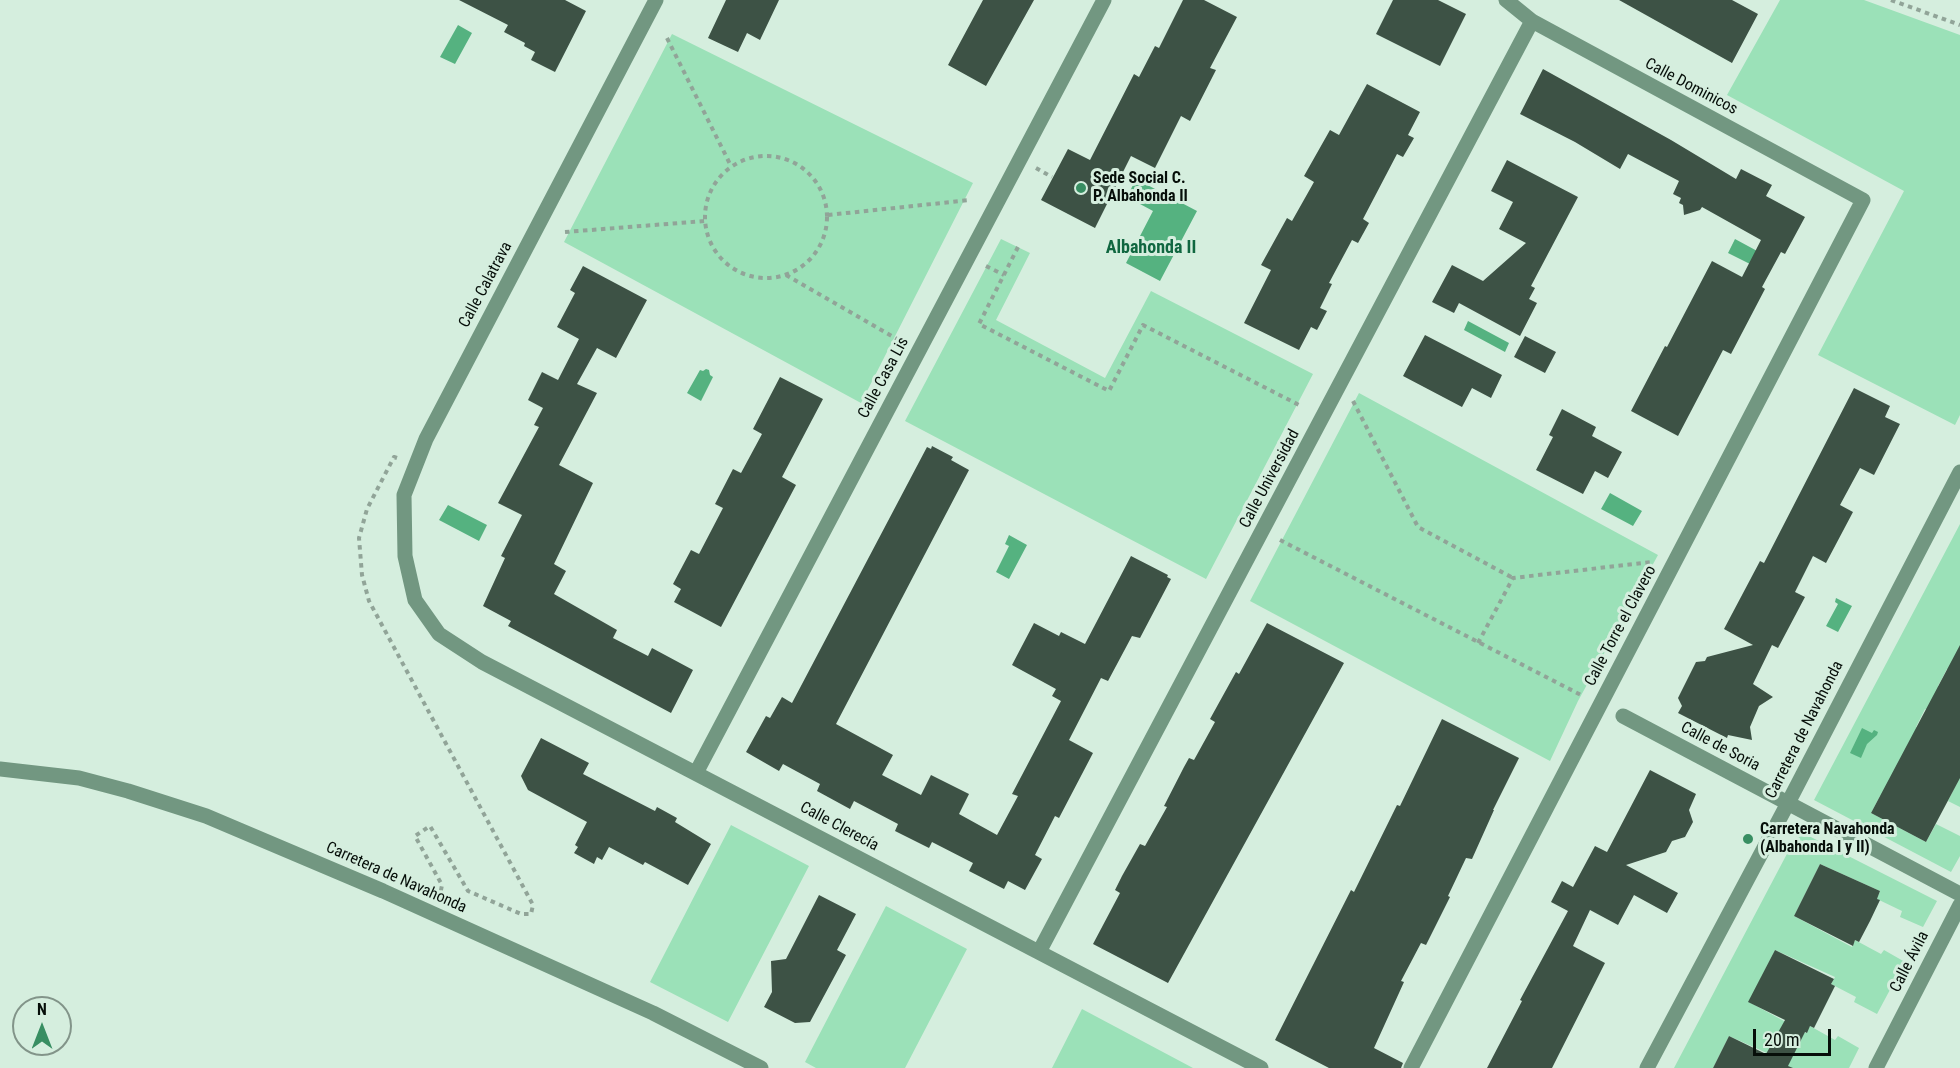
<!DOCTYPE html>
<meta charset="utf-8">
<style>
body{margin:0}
#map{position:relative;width:1960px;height:1068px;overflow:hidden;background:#d5eede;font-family:"Roboto Condensed",sans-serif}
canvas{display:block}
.north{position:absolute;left:12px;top:996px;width:60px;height:60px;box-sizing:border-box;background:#d5eede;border:2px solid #829489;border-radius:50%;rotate:0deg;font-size:16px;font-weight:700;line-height:24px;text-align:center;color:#060e09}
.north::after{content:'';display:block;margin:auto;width:21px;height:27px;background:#388e62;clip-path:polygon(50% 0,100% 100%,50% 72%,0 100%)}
.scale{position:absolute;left:1753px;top:1029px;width:78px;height:27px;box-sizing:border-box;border:3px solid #060e09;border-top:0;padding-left:8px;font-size:18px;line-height:21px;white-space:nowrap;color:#060e09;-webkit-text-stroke:4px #d5eede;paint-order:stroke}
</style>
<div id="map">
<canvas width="1960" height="1068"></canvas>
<div class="north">N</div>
<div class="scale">20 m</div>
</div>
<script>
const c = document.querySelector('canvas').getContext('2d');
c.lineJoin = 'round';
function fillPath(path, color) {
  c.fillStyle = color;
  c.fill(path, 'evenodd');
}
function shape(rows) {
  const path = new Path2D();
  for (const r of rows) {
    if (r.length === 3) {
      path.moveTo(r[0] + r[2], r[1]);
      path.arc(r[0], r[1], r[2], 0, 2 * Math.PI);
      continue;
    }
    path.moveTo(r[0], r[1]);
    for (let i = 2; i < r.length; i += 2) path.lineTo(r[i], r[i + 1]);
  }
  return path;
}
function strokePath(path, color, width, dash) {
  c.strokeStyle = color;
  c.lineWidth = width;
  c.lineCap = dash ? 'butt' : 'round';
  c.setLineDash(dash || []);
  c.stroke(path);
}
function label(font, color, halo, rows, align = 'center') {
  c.font = font + ' "Roboto Condensed",sans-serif';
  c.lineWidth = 6;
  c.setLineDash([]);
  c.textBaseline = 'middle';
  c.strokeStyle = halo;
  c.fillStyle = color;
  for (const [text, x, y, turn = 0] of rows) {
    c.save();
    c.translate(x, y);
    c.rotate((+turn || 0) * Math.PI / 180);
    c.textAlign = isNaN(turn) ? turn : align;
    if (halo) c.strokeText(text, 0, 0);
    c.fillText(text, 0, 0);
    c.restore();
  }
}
fillPath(shape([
 [1780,0,1864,0,1960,35,1960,415,1955,425,1818,355,1904,191,1727,95],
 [672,34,973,183,861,403,564,242],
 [1001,239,1030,253,996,320,1105,378,1151,291,1313,374,1206,579,905,421],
 [1359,393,1658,555,1578,701,1550,761,1250,601],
 [1960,524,1960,675,1947,669,1938,686,1947,691,1934,714,1925,709,1916,727,1960,750,1960,807,1948,801,1957,783,1880,796,1871,813,1926,842,1936,824,1960,836,1960,856,1951,872,1814,800],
 [731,825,809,866,728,1022,650,982],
 [1799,831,1937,901,1923,927,1900,917,1902,911,1877,899,1880,891,1820,864,1794,916,1852,947,1855,940,1881,954,1884,950,1905,962,1892,986,1877,1014,1854,1002,1856,997,1831,984,1835,977,1775,950,1749,1002,1806,1033,1810,1026,1835,1040,1838,1036,1859,1048,1849,1068,1787,1068,1789,1063,1729,1036,1713,1068,1674,1068],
 [886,906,967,949,905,1068,816,1068,805,1062],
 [1082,1009,1193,1068,1052,1068]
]), '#9be1b8');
fillPath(shape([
 [458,25,472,33,455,64,440,57],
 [1136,179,1197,211,1160,281,1126,263,1153,211,1127,197],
 [1735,239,1759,252,1752,265,1728,253],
 [1468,321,1509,343,1505,352,1464,330],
 [706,369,709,370,710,375,713,377,701,401,687,393,700,370,703,371],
 [1610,493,1642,511,1633,526,1601,509],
 [448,505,487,525,479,541,439,520],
 [1009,535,1027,545,1009,579,996,572,1009,546,1005,544],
 [1836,598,1852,606,1838,632,1826,626,1838,604,1835,602],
 [1862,728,1872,733,1874,730,1878,732,1877,735,1867,744,1861,758,1850,753]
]), '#55b280');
fillPath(shape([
 [459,0,565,0,586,11,555,72,531,60,535,52,524,46,525,43,504,32,508,25],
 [726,0,779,0,760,40,747,33,738,52,708,38],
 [983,0,1034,0,986,86,948,65],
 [1183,0,1204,0,1237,17,1210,68,1216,70,1190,121,1181,116,1155,168,1131,156,1095,228,1041,200,1068,149,1090,160,1134,74,1139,77,1155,46,1159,48],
 [1393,0,1438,0,1466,14,1440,66,1376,34],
 [1619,0,1732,0,1758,14,1732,63],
 [1543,69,1671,140,1736,179,1741,169,1772,185,1766,196,1805,217,1785,254,1781,252,1762,287,1765,289,1731,354,1723,350,1678,436,1631,411,1665,346,1667,347,1712,261,1742,277,1761,240,1702,207,1700,210,1684,215,1683,205,1679,203,1681,198,1673,194,1679,181,1628,154,1620,169,1575,142,1520,114],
 [1367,84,1420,112,1408,135,1414,138,1403,157,1397,154,1363,219,1369,223,1358,243,1352,240,1329,283,1332,284,1320,308,1327,311,1317,330,1311,327,1299,350,1244,323,1271,270,1261,265,1287,218,1292,221,1314,182,1304,176,1330,130,1339,135],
 [1507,160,1578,197,1531,286,1535,288,1529,299,1537,303,1520,336,1459,303,1454,313,1432,302,1452,265,1483,281,1526,243,1499,229,1513,202,1491,191],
 [583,266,647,300,616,358,597,348,577,384,597,393,559,465,593,483,554,564,566,571,554,594,617,630,613,638,648,656,652,648,693,670,671,713,508,626,511,621,483,606,505,558,501,556,522,515,498,503,539,427,534,425,543,408,528,400,542,372,558,380,579,339,557,327,575,293,570,290],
 [1425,335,1502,375,1491,398,1472,388,1462,407,1403,376],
 [1525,336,1556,352,1545,373,1514,357],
 [780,377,823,399,782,477,796,485,721,627,674,602,681,589,673,584,691,550,699,554,723,508,715,504,733,469,741,473,762,434,753,429],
 [1854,388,1890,406,1885,417,1900,424,1874,475,1860,468,1840,505,1853,512,1826,563,1813,556,1795,592,1805,597,1778,648,1772,645,1753,684,1773,697,1759,706,1750,727,1752,740,1728,735,1727,738,1678,713,1682,706,1678,698,1696,662,1705,661,1707,657,1753,645,1724,629,1760,561,1764,563],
 [1562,409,1596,427,1592,436,1622,452,1608,478,1595,471,1583,494,1536,470,1553,437,1549,435],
 [932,446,953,457,951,460,969,470,836,724,893,755,882,775,921,795,931,775,969,794,959,814,997,835,1018,796,1012,794,1061,701,1052,696,1056,689,1012,665,1034,623,1059,636,1061,632,1085,644,1131,556,1168,575,1167,577,1171,579,1140,638,1132,636,1108,681,1101,678,1069,740,1093,753,1059,818,1055,816,1035,855,1042,859,1025,890,1008,881,1004,889,969,871,973,863,932,842,929,848,895,831,898,824,854,801,850,809,817,791,820,784,783,764,779,771,746,752,766,716,770,718,782,697,792,703,927,447,931,449],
 [1267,623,1344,663,1168,983,1093,944,1120,893,1115,890,1122,876,1140,844,1145,846,1167,807,1164,806,1184,767,1189,758,1194,760,1215,722,1210,719,1236,672,1239,674],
 [1960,645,1960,778,1926,842,1871,813],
 [1442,719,1519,758,1493,810,1494,810,1472,859,1466,858,1448,896,1450,897,1426,945,1421,943,1401,981,1404,982,1374,1048,1403,1063,1401,1068,1329,1068,1275,1040,1351,890,1354,892,1397,805,1400,806],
 [541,738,589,763,583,774,655,811,657,807,677,818,675,822,711,844,688,885,645,862,643,865,609,847,602,860,597,857,594,864,574,853,578,847,575,845,587,822,528,790,521,776],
 [1650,770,1696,794,1689,810,1693,822,1685,837,1672,841,1666,852,1626,865,1678,893,1667,913,1634,895,1618,925,1590,910,1573,946,1605,963,1552,1068,1487,1068,1522,1001,1520,1000,1568,911,1551,902,1562,881,1573,887,1595,846,1607,852],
 [1820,864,1880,891,1877,899,1880,900,1870,921,1859,942,1855,940,1853,946,1794,916],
 [819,895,856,914,837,950,846,955,810,1022,795,1023,764,1007,772,992,771,961,786,959],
 [1775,950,1834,979,1831,984,1835,986,1814,1028,1810,1026,1807,1033,1805,1032,1788,1066,1793,1068,1713,1068,1729,1036,1766,1054,1785,1020,1748,1002]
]), '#3d5245');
strokePath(shape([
 [1891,0,1960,25],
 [667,38,731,166],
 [766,217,61],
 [1036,168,1052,177],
 [828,215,970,200],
 [565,232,705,221],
 [1018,247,979,324,1109,391,1143,325,1301,406],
 [986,266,1004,275],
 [786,275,897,339],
 [1353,401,1418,527,1513,578],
 [397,458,394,457,367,509,359,538,362,575,369,601,533,905,531,914,521,914,468,891,430,826,415,836,442,885,440,895],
 [1280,540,1583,696],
 [1478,643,1513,578,1651,562]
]), '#91a498', 4, [4.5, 4.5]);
strokePath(shape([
 [656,0,426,439,404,495,405,556,415,600,439,634,482,662,1261,1068],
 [1623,716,1960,894],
 [0,769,79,778,128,791,206,816,383,891,653,1013,761,1068],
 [696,773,1104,0],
 [1039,952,1532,21],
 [1411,1068,1863,200,1532,21,1506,0],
 [1647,1068,1788,803,1960,472],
 [1876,1068,1960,905]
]), '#729781', 15);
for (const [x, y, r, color] of [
 [1081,188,6,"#388e62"],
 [1748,839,6,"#388e62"]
]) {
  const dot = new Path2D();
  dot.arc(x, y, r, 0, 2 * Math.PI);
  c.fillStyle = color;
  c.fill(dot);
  strokePath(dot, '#d5eede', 2);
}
label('16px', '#060e09', '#d5eede', [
 ["Calle Dominicos",1691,87,28],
 ["Calle Calatrava",486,285,-62],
 ["Calle Casa Lis",884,378,-62],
 ["Calle Universidad",1270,479,-62],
 ["Calle Torre el Clavero",1621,626,-62],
 ["Carretera de Navahonda",1805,730,-63],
 ["Calle de Soria",1720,747,28],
 ["Calle Clerecía",839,827,28],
 ["Carretera de Navahonda",396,878,24],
 ["Calle Ávila",1910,962,-63]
]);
label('bold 16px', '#060e09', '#d5eede', [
 ["Sede Social C.",1093,179],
 ["P. Albahonda II",1093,197],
 ["Carretera Navahonda",1760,830],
 ["(Albahonda I y II)",1760,848]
], 'left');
label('bold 18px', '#106740', '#d5eede', [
 ["Albahonda II",1151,248]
]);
</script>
